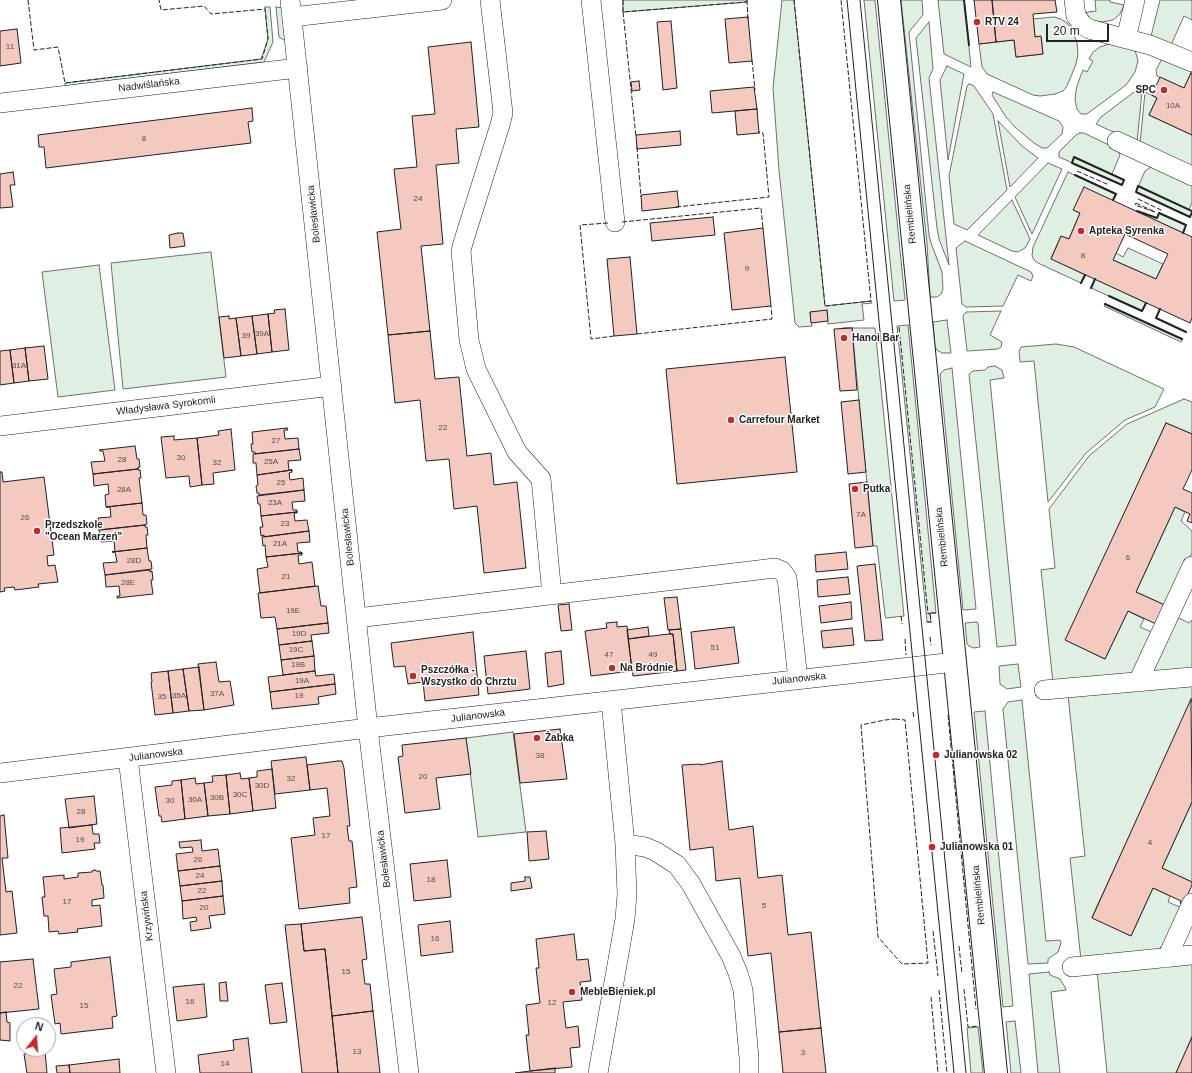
<!DOCTYPE html>
<meta charset="utf-8">
<style>
body{margin:0}
#map{position:relative;width:1192px;height:1073px;overflow:hidden;background:#fff;font-family:Arial,sans-serif}
canvas{display:block}
.north{position:absolute;left:16px;top:1017px;width:40px;height:40px;box-sizing:border-box;background:#fff;border:1px solid #a7a7a7;border-radius:50%;rotate:17deg;font-size:11px;font-weight:700;line-height:16px;text-align:center;color:#222}
.north::after{content:'';display:block;margin:auto;width:14px;height:18px;background:#c62828;clip-path:polygon(50% 0,100% 100%,50% 72%,0 100%)}
.scale{position:absolute;left:1046px;top:24px;width:63px;height:18px;box-sizing:border-box;border:2px solid #222;border-top:0;padding-left:5px;font-size:12px;line-height:14px;white-space:nowrap;color:#222;-webkit-text-stroke:3px #fff;paint-order:stroke}
</style>
<div id="map">
<canvas width="1192" height="1073"></canvas>
<div class="north">N</div>
<div class="scale">20 m</div>
</div>
<script>
const c = document.querySelector('canvas').getContext('2d');
c.lineJoin = 'round';
function fillPath(path, color) {
  c.fillStyle = color;
  c.fill(path, 'evenodd');
}
function shape(rows) {
  const path = new Path2D();
  for (const r of rows) {
    path.moveTo(r[0], r[1]);
    for (let i = 2; i < r.length; i += 2) path.lineTo(r[i], r[i + 1]);
  }
  return path;
}
function strokePath(path, color, width, dash) {
  c.strokeStyle = color;
  c.lineWidth = width;
  c.lineCap = dash ? 'butt' : 'round';
  c.setLineDash(dash || []);
  c.stroke(path);
}
function label(font, color, halo, rows, align = 'center') {
  c.font = font + ' Arial,sans-serif';
  c.lineWidth = 3;
  c.setLineDash([]);
  c.textBaseline = 'middle';
  c.strokeStyle = halo;
  c.fillStyle = color;
  for (const [text, x, y, turn = 0] of rows) {
    c.save();
    c.translate(x, y);
    c.rotate((+turn || 0) * Math.PI / 180);
    c.textAlign = isNaN(turn) ? turn : align;
    if (halo) c.strokeText(text, 0, 0);
    c.fillText(text, 0, 0);
    c.restore();
  }
}
const green = shape([
 [623,0,747,0,747,2,623,12,623,0],
 [782,0,794,0,825,306,871,301,872,303,862,304,864,320,828,324,827,311,810,312,812,326,799,327,795,323,779,170,773,88,782,0],
 [864,0,875,0,905,300,894,301,864,0],
 [901,0,922,0,923,15,909,32,929,235,931,243,942,272,943,289,941,294,937,297,930,297,927,243,901,0],
 [938,0,964,0,971,67,944,54,938,0],
 [1095,0,1110,0,1110,2,1124,5,1120,14,1113,20,1103,22,1094,21,1090,20,1081,13,1096,11,1095,0],
 [1160,0,1192,0,1192,20,1184,16,1171,45,1151,36,1160,0],
 [265,7,270,7,273,42,264,62,65,86,65,83,261,59,268,39,265,7],
 [276,7,282,8,285,38,284,40,279,37,276,7],
 [1054,17,1061,19,1067,23,1072,29,1077,43,1078,54,1076,64,1067,86,1063,91,1055,94,1040,96,1033,95,987,74,985,71,982,67,979,44,1014,40,1016,57,1043,54,1041,37,1035,37,1033,19,1054,17],
 [929,22,933,69,929,78,949,265,939,239,937,228,916,38,929,22],
 [1112,43,1135,50,1138,61,1135,72,1126,85,1087,114,1081,114,1077,109,1075,100,1076,90,1079,80,1083,70,1087,72,1093,61,1089,59,1093,52,1100,47,1112,43],
 [1162,59,1191,69,1191,73,1184,88,1157,76,1156,70,1162,59],
 [947,66,964,74,948,160,940,80,947,66],
 [969,84,974,86,993,114,1007,190,967,230,954,224,949,176,967,86,969,84],
 [1138,89,1142,91,1137,143,1096,124,1101,117,1138,89],
 [993,92,1059,121,1063,127,1062,134,1047,148,1042,148,1034,143,1015,127,1006,117,992,95,993,92],
 [1145,92,1157,98,1149,115,1192,135,1192,168,1140,144,1145,92],
 [998,121,1022,146,1038,158,1010,187,998,121],
 [1080,133,1084,133,1117,149,1120,155,1112,174,1124,180,1122,185,1059,157,1059,152,1076,135,1080,133],
 [1048,163,1062,169,1032,234,1015,197,1048,163],
 [1151,167,1192,183,1192,203,1189,209,1192,212,1190,217,1136,192,1145,171,1151,167],
 [1068,172,1116,194,1113,200,1074,210,1080,213,1069,239,1061,236,1051,258,1085,275,1081,283,1038,263,1034,260,1032,256,1033,247,1068,172],
 [1012,200,1030,239,1025,248,1018,252,1012,251,978,235,1012,200],
 [1133,210,1157,218,1159,213,1186,225,1183,233,1133,210],
 [965,241,1031,272,1033,276,1031,281,1018,275,1003,306,966,307,962,304,956,248,965,241],
 [1128,248,1163,264,1156,279,1113,260,1116,253,1123,257,1128,248],
 [211,252,226,377,123,389,111,263,211,252],
 [99,265,115,390,58,397,42,272,99,265],
 [1095,279,1146,303,1142,311,1091,288,1095,279],
 [1105,304,1182,339,1181,342,1104,306,1105,304],
 [1001,311,990,335,1002,342,1001,347,998,349,967,351,963,316,966,312,1001,311],
 [947,320,951,353,942,353,937,350,935,347,933,322,947,320],
 [908,325,936,613,930,613,931,622,927,622,897,326,908,325],
 [843,328,875,328,904,616,886,618,885,615,877,546,873,546,852,328,843,328],
 [1056,344,1074,347,1164,389,1155,407,1125,420,1086,453,1048,502,1034,361,1020,362,1019,351,1021,347,1056,344],
 [995,366,1002,370,1004,378,990,380,1016,645,997,647,969,374,973,371,985,370,988,367,995,366],
 [952,368,976,609,963,610,940,374,944,370,952,368],
 [1184,399,1192,402,1192,434,1166,423,1066,640,1105,659,1128,611,1144,619,1140,627,1154,633,1135,676,1053,683,1041,570,1055,568,1049,509,1089,456,1127,424,1184,399],
 [1175,507,1185,512,1181,521,1192,531,1192,553,1167,606,1136,592,1175,507],
 [1174,616,1189,623,1192,620,1192,670,1147,674,1174,616],
 [976,622,978,623,980,647,973,648,968,645,967,644,965,623,976,622],
 [1018,664,1021,687,1007,689,1000,684,999,666,1018,664],
 [1192,683,1192,700,1092,917,1131,936,1153,888,1170,896,1168,902,1182,908,1166,942,1157,951,1081,960,1070,858,1085,856,1068,695,1192,683],
 [1022,700,1046,941,1060,940,1061,943,1058,952,1048,959,1048,963,1028,964,1003,709,1008,702,1022,700],
 [985,711,1013,1006,1003,1007,974,712,985,711],
 [513,732,526,832,478,837,466,738,513,732],
 [1192,802,1192,882,1162,868,1192,802],
 [1192,962,1192,1037,1176,1073,1107,1073,1097,971,1192,962],
 [1049,972,1050,975,1060,979,1065,987,1066,990,1051,992,1060,1073,1038,1073,1029,974,1049,972],
 [1015,1021,1021,1073,1011,1073,1006,1022,1015,1021],
 [978,1027,983,1073,971,1073,967,1028,978,1027]
]);
fillPath(green, '#e0efe3');
strokePath(green, '#6f6f6f', 1);
const building = shape([
 [974,0,992,0,996,42,979,44,974,0],
 [992,0,1055,0,1057,12,1033,14,1035,37,1041,36,1043,54,1016,57,1014,40,996,42,992,0],
 [748,17,752,61,729,63,725,19,748,17],
 [671,21,677,88,663,90,657,22,671,21],
 [17,29,21,63,0,66,0,31,17,29],
 [471,42,479,127,456,129,459,163,436,165,443,244,421,246,430,331,388,335,377,232,401,229,394,169,417,167,412,116,435,114,428,47,471,42],
 [1191,73,1192,74,1192,135,1149,115,1157,98,1152,95,1160,77,1184,88,1191,73],
 [639,81,640,90,632,91,631,82,639,81],
 [754,87,757,109,712,113,710,91,754,87],
 [252,108,253,121,248,122,251,143,46,168,44,147,39,147,38,135,252,108],
 [757,109,759,133,737,135,735,111,757,109],
 [680,131,681,145,637,149,636,135,680,131],
 [13,172,15,185,10,185,13,207,0,208,0,174,13,172],
 [1084,187,1192,237,1192,318,1190,323,1051,259,1061,236,1069,239,1080,213,1073,210,1084,187],
 [1125,234,1168,254,1156,279,1113,260,1125,234],
 [677,191,679,207,642,211,641,195,677,191],
 [713,217,715,235,652,241,650,223,713,217],
 [763,228,771,306,732,310,724,233,763,228],
 [178,233,183,233,185,246,170,248,169,235,178,233],
 [630,257,637,334,614,336,607,259,630,257],
 [285,309,289,350,272,352,268,314,275,313,274,310,285,309],
 [827,310,828,321,811,323,810,312,827,310],
 [268,314,272,352,257,354,252,316,268,314],
 [229,316,229,319,236,318,241,356,224,358,219,317,229,316],
 [252,316,257,354,241,356,236,318,252,316],
 [852,328,857,390,840,391,834,329,852,328],
 [430,331,435,379,459,377,467,456,491,453,494,485,517,482,526,568,484,573,477,506,454,509,449,459,426,461,420,400,395,403,388,335,430,331],
 [44,346,48,379,29,381,25,348,44,346],
 [25,348,29,381,14,383,10,350,25,348],
 [10,350,14,383,0,385,0,351,10,350],
 [785,357,797,472,677,484,666,369,785,357],
 [859,400,866,472,848,474,841,402,859,400],
 [1166,423,1192,434,1192,470,1183,489,1192,493,1192,523,1187,521,1190,514,1175,507,1136,592,1167,606,1156,624,1128,611,1105,659,1065,640,1166,423],
 [287,428,288,430,284,430,285,439,298,438,299,449,255,454,255,452,252,452,251,444,253,444,252,432,287,428],
 [231,429,235,470,213,473,214,484,202,485,197,438,219,435,218,431,231,429],
 [174,436,174,440,197,438,202,485,190,487,189,476,166,478,161,437,174,436],
 [135,446,137,459,139,459,140,467,138,467,138,469,93,474,91,462,105,461,103,451,100,451,99,450,135,446],
 [299,449,301,460,288,461,289,470,292,470,257,475,256,463,253,463,253,454,299,449],
 [138,469,138,470,140,470,141,478,139,478,142,503,106,507,105,495,109,494,108,484,94,486,93,474,138,469],
 [292,470,292,472,289,473,290,480,303,478,304,490,259,495,259,493,257,493,256,486,258,485,257,475,292,470],
 [0,472,2,472,3,482,44,477,54,555,47,556,48,566,55,565,58,582,38,584,39,587,15,590,14,587,4,588,5,591,0,592,0,472],
 [867,482,873,546,855,548,849,484,867,482],
 [304,490,305,501,292,502,293,510,297,510,297,512,261,516,260,504,258,504,257,496,304,490],
 [142,503,143,515,146,515,147,524,145,525,99,530,98,518,111,517,110,507,106,507,142,503],
 [297,512,297,513,294,513,295,521,307,520,309,531,264,537,264,535,261,536,260,527,263,527,261,516,297,512],
 [145,525,145,527,147,527,148,535,146,535,147,548,112,552,115,551,114,541,101,542,99,530,145,525],
 [309,531,310,542,297,543,298,552,301,552,302,553,266,557,265,545,263,546,262,537,309,531],
 [147,548,149,561,151,561,152,569,105,575,103,563,117,562,115,552,112,552,147,548],
 [846,552,848,569,816,572,815,555,846,552],
 [302,553,302,555,298,555,299,564,312,562,315,586,260,593,257,569,268,567,266,557,302,553],
 [875,564,883,640,865,641,857,566,875,564],
 [150,570,150,572,152,571,153,580,151,580,153,594,117,598,117,596,120,596,119,586,106,587,105,575,150,570],
 [848,577,850,594,818,597,817,580,848,577],
 [318,586,321,606,326,606,328,623,277,629,275,617,261,618,258,593,318,586],
 [677,597,681,629,668,630,664,598,677,597],
 [851,602,852,619,821,623,819,606,851,602],
 [569,604,572,630,561,631,558,605,569,604],
 [617,622,617,627,627,626,632,671,591,676,585,631,607,628,606,623,617,622],
 [328,623,329,633,311,635,312,641,279,645,277,629,328,623],
 [648,627,649,636,628,639,627,630,648,627],
 [734,627,739,663,695,669,691,632,734,627],
 [852,628,854,645,823,648,821,631,852,628],
 [681,629,686,670,677,671,673,634,670,634,669,630,681,629],
 [473,632,479,695,425,701,423,682,408,684,405,666,394,667,391,643,473,632],
 [669,634,673,634,677,671,633,676,628,639,669,634],
 [312,641,314,656,281,660,279,645,312,641],
 [526,651,530,689,488,694,484,656,526,651],
 [561,651,564,684,548,687,545,653,561,651],
 [314,656,315,671,283,675,281,660,314,656],
 [216,662,219,682,230,681,234,705,204,710,198,664,216,662],
 [199,667,204,710,189,711,183,669,199,667],
 [183,669,189,711,173,713,168,671,183,669],
 [168,671,173,713,155,715,151,682,152,682,151,673,168,671],
 [315,671,316,676,334,674,335,684,270,692,268,677,315,671],
 [335,684,336,694,318,697,319,704,272,709,270,692,335,684],
 [1191,699,1192,802,1162,868,1192,882,1192,885,1183,905,1180,903,1181,901,1153,888,1131,936,1092,918,1191,699],
 [560,729,567,779,520,783,514,734,560,729],
 [466,738,471,774,436,778,440,809,405,813,398,757,403,756,402,745,466,738],
 [306,757,310,790,275,794,271,761,306,757],
 [338,761,342,761,344,768,350,826,347,826,349,841,352,841,357,887,349,888,350,903,299,909,291,838,315,835,313,818,330,816,327,788,310,790,307,765,338,761],
 [722,761,729,830,753,826,758,878,782,875,788,935,811,932,821,1028,779,1032,771,953,748,956,740,878,716,881,713,847,690,850,682,765,700,764,700,765,722,761],
 [272,769,276,808,253,811,249,778,257,777,257,771,272,769],
 [240,773,241,779,249,778,253,811,230,814,226,775,240,773],
 [226,775,230,814,208,816,204,783,213,782,212,776,226,775],
 [195,778,196,784,204,783,208,816,185,819,181,780,195,778],
 [181,780,185,819,162,822,161,816,159,816,155,787,172,785,172,781,181,780],
 [94,796,97,824,69,828,65,799,94,796],
 [4,815,8,858,2,858,6,892,12,891,17,933,0,935,0,816,4,815],
 [92,825,93,834,99,834,100,843,94,843,95,849,62,853,60,828,92,825],
 [546,831,549,859,529,861,527,832,546,831],
 [201,840,202,851,218,849,220,866,178,871,176,854,193,852,192,847,180,848,179,842,201,840],
 [447,860,451,897,414,901,410,864,447,860],
 [220,866,222,881,180,886,178,871,220,866],
 [95,870,96,871,100,871,102,885,103,885,104,898,92,900,92,906,100,905,102,926,77,929,78,932,59,934,58,931,49,932,48,916,44,916,42,897,45,897,43,877,64,875,64,879,78,877,78,873,92,872,92,871,95,870],
 [525,877,530,877,532,888,511,891,511,883,525,881,525,877],
 [222,881,223,896,182,901,180,886,222,881],
 [223,896,225,914,209,916,211,928,191,931,190,922,197,921,196,917,183,919,182,901,223,896],
 [362,917,367,959,362,960,365,984,370,984,373,1011,332,1016,325,949,304,951,301,924,362,917],
 [450,921,453,952,421,956,418,925,450,921],
 [301,924,304,951,325,949,338,1073,302,1073,285,925,301,924],
 [574,934,577,960,588,959,591,981,580,982,582,1000,563,1002,566,1028,578,1026,580,1047,570,1048,572,1067,530,1071,526,1035,529,1035,526,1005,540,1003,536,968,539,968,536,939,574,934],
 [110,957,117,1016,112,1017,113,1028,61,1034,60,1023,55,1024,51,995,57,994,54,969,71,967,71,962,110,957],
 [33,959,39,1009,0,1013,0,962,33,959],
 [226,982,228,1001,220,1001,219,983,226,982],
 [282,983,287,1022,270,1024,265,985,282,983],
 [204,984,207,1017,177,1021,173,987,204,984],
 [373,1011,380,1073,338,1073,332,1016,373,1011],
 [6,1012,7,1022,10,1023,10,1041,0,1040,0,1013,6,1012],
 [821,1028,826,1073,783,1073,779,1032,821,1028],
 [1192,1037,1192,1073,1176,1073,1192,1037],
 [248,1038,252,1073,200,1073,198,1055,234,1050,233,1040,248,1038],
 [45,1051,47,1073,27,1073,24,1054,45,1051],
 [119,1059,120,1073,70,1073,69,1065,119,1059],
 [69,1065,70,1073,57,1073,56,1066,69,1065],
 [555,1068,555,1073,515,1073,530,1071,555,1068]
]);
fillPath(building, '#f3c9c0');
strokePath(building, '#222', 1);
const minor = shape([
 [290,0,368,728,409,1073],
 [490,0,503,113,500,125,463,243,461,251,469,340,476,369,517,452,541,479,552,595],
 [591,0,615,222],
 [1074,0,1076,16,1083,25,1089,29,1150,45,1192,62],
 [292,17,442,0],
 [1126,39,1135,0],
 [0,103,298,68],
 [1117,141,1192,176],
 [0,426,332,386],
 [357,618,775,568,782,571,787,578,798,680],
 [1138,682,1192,566],
 [1044,690,1192,677],
 [128,758,166,1073],
 [0,773,368,728,955,662],
 [625,844,645,847,655,851,677,865,691,884,731,956,738,973,743,990,749,1058,749,1073],
 [1167,958,1192,903],
 [1072,967,1192,955],
 [598,1073,620,948,625,919,627,894,625,844,611,701]
]);
const tertiary = shape([
 [889,0,996,1073]
]);
strokePath(minor, '#222', 20);
strokePath(tertiary, '#222', 24);
strokePath(minor, '#fff', 19);
strokePath(tertiary, '#fff', 22);
strokePath(shape([
 [847,0,954,1073],
 [860,0,966,1073]
]), '#222', 1);
strokePath(shape([
 [28,0,34,50,58,47,65,83,262,59,268,39,265,9,211,14,204,6,161,10,159,0],
 [623,0,623,12,747,2],
 [747,0,748,20],
 [794,0,825,306,871,301,841,0],
 [623,12,636,137],
 [752,60,755,90],
 [637,147,641,197],
 [1077,171,1109,185],
 [1138,199,1161,210,1159,213],
 [1136,203,1155,212,1135,205,1136,203],
 [676,207,769,197,763,133,759,133,759,131],
 [622,222,761,208,763,228],
 [608,223,580,225,591,339,614,336],
 [899,327,928,614,930,613],
 [637,334,772,319,771,306],
 [901,616,902,624],
 [927,622,931,622,930,613,936,613],
 [930,637,931,645],
 [905,639,906,655],
 [913,712,914,719],
 [948,715,976,1009],
 [895,719,905,720,928,963,902,964,878,937,861,725,885,720,895,719],
 [933,931,938,976],
 [959,946,962,974],
 [964,989,968,1027,979,1026],
 [939,990,947,1073],
 [931,997,938,1073]
]), '#222', 1, [5, 2]);
strokePath(shape([
 [964,0,969,45],
 [1074,157,1124,180,1122,185,1072,163,1074,157],
 [1075,175,1116,194,1113,200],
 [1137,211,1157,218,1159,213,1186,225,1183,233],
 [1192,211,1138,186,1136,192,1190,217,1192,212],
 [1081,283,1085,275],
 [1091,288,1095,279],
 [1109,296,1142,311,1146,303],
 [1105,304,1182,339],
 [1160,309,1156,318,1186,332]
]), '#222', 2);
for (const [x, y, r, color] of [
 [977,22,4,"#c62828"],
 [1164,90,4,"#c62828"],
 [1081,231,4,"#c62828"],
 [844,338,4,"#c62828"],
 [731,420,4,"#c62828"],
 [855,489,4,"#c62828"],
 [37,531,4,"#c62828"],
 [612,668,4,"#c62828"],
 [413,676,4,"#c62828"],
 [537,738,4,"#c62828"],
 [936,755,4,"#c62828"],
 [932,847,4,"#c62828"],
 [572,992,4,"#c62828"]
]) {
  const dot = new Path2D();
  dot.arc(x, y, r, 0, 2 * Math.PI);
  c.fillStyle = color;
  c.fill(dot);
  strokePath(dot, '#fff', 1.5);
}
label('8px', '#564c4a', null, [
 ["11",10,47],
 ["10A",1173,106],
 ["8",144,139],
 ["24",418,199],
 ["8",1083,256],
 ["9",747,269],
 ["39A",262,334],
 ["39",246,336],
 ["31A",19,366],
 ["22",443,428],
 ["27",276,441],
 ["30",181,458],
 ["28",122,460],
 ["25A",271,462],
 ["32",217,463],
 ["25",281,483],
 ["28A",124,490],
 ["23A",275,503],
 ["7A",861,515],
 ["26",25,518],
 ["23",285,524],
 ["21A",280,544],
 ["6",1128,558],
 ["28D",134,561],
 ["21",286,577],
 ["28E",128,583],
 ["19E",293,611],
 ["19D",299,634],
 ["51",715,648],
 ["19C",296,650],
 ["47",609,655],
 ["49",653,655],
 ["19B",298,665],
 ["19A",302,681],
 ["37A",217,694],
 ["35A",179,696],
 ["19",299,696],
 ["35",162,697],
 ["38",540,756],
 ["20",423,777],
 ["32",291,779],
 ["30D",262,786],
 ["30C",240,795],
 ["30B",217,798],
 ["30A",195,800],
 ["30",170,801],
 ["28",81,812],
 ["17",326,836],
 ["19",80,840],
 ["4",1150,843],
 ["26",198,860],
 ["24",200,876],
 ["18",431,880],
 ["22",202,891],
 ["17",67,902],
 ["5",764,906],
 ["20",204,908],
 ["16",435,939],
 ["15",346,972],
 ["22",18,986],
 ["16",190,1002],
 ["12",552,1003],
 ["15",84,1006],
 ["13",357,1052],
 ["3",803,1053],
 ["14",225,1064]
]);
label('bold 10px', '#222', '#fff', [
 ["RTV 24",985,22],
 ["SPC",1156,90,"right"],
 ["Apteka Syrenka",1089,231],
 ["Hanoi Bar",852,338],
 ["Carrefour Market",739,420],
 ["Putka",863,489],
 ["Przedszkole",45,525],
 ["\"Ocean Marzeń\"",45,537],
 ["Na Bródnie",620,668],
 ["Pszczółka -",421,670],
 ["Wszystko do Chrztu",421,682],
 ["Żabka",545,738],
 ["Julianowska 02",944,755],
 ["Julianowska 01",940,847],
 ["MebleBieniek.pl",580,992]
], 'left');
label('10px', '#222', '#fff', [
 ["Nadwiślańska",149,85,-7],
 ["Bolesławicka",314,214,-96],
 ["Rembielińska",910,214,-96],
 ["Władysława Syrokomli",166,406,-7],
 ["Bolesławicka",348,537,-96],
 ["Rembielińska",942,537,-96],
 ["Julianowska",799,679,-6],
 ["Julianowska",478,716,-7],
 ["Julianowska",156,755,-7],
 ["Bolesławicka",384,859,-97],
 ["Rembielińska",979,895,-96],
 ["Krzywińska",147,916,-97]
]);
</script>
